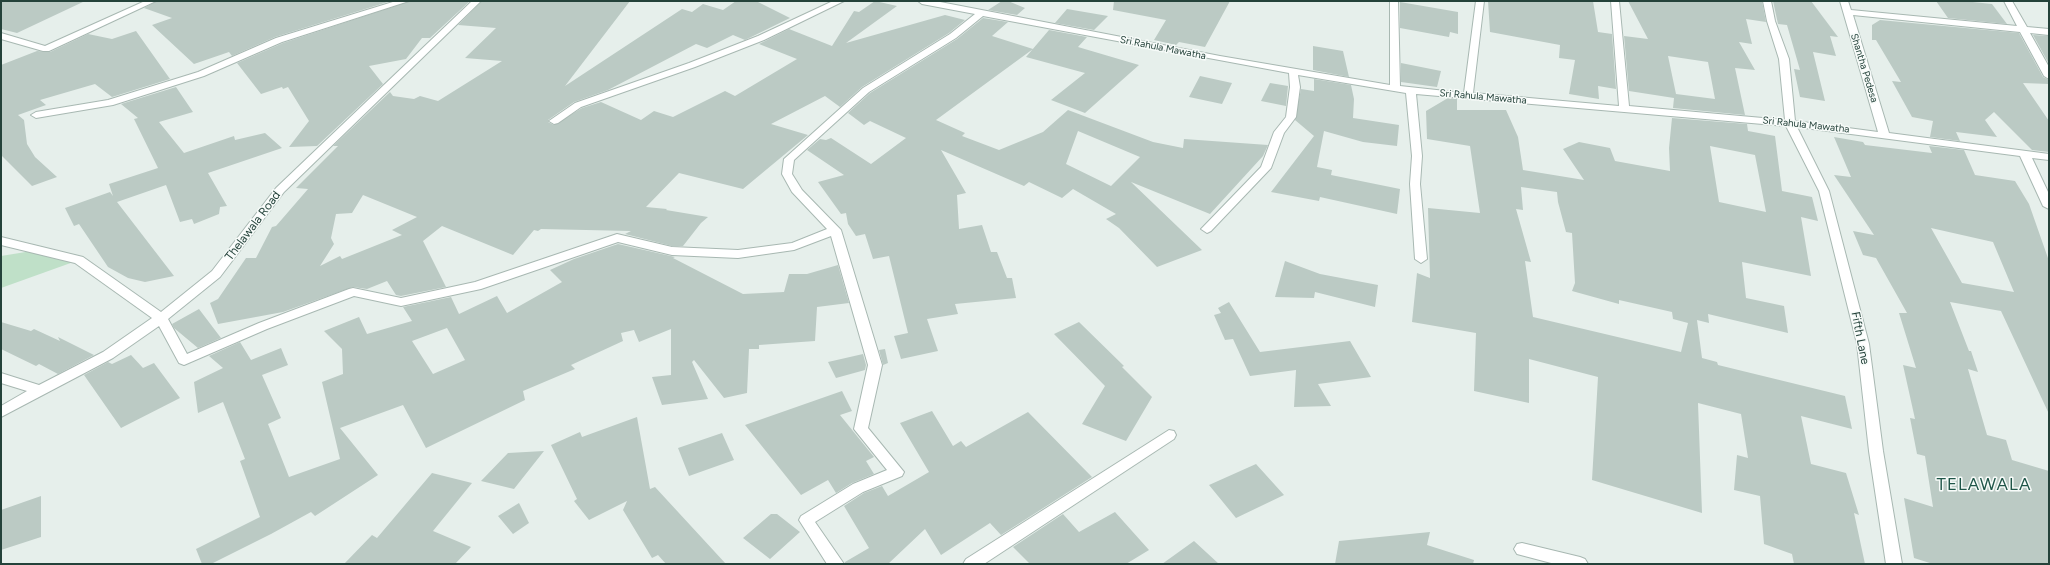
<!DOCTYPE html>
<style>
body{margin:0}
#map{position:relative;width:2050px;height:565px;overflow:hidden;background:#e6efeb;font-family:Figtree,sans-serif}
canvas{display:block}
.frame{position:absolute;inset:0;border:2px solid #24423a;pointer-events:none}
</style>
<div id="map">
<canvas width="2050" height="565"></canvas>
<div class="frame"></div>
</div>
<script>
const c = document.querySelector('canvas').getContext('2d');
c.lineJoin = 'round';
function fillPath(path, color) {
  c.fillStyle = color;
  c.fill(path, 'evenodd');
}
function shape(rows) {
  const path = new Path2D();
  for (const r of rows) {
    path.moveTo(r[0], r[1]);
    for (let i = 2; i < r.length; i += 2) path.lineTo(r[i], r[i + 1]);
  }
  return path;
}
function strokePath(path, color, width, dash) {
  c.strokeStyle = color;
  c.lineWidth = width;
  c.lineCap = dash ? 'butt' : 'round';
  c.setLineDash(dash || []);
  c.stroke(path);
}
function label(font, color, halo, rows, align = 'center') {
  c.font = font + ' Figtree,sans-serif';
  c.lineWidth = 3;
  c.setLineDash([]);
  c.textBaseline = 'middle';
  c.strokeStyle = halo;
  c.fillStyle = color;
  for (const [text, x, y, turn = 0] of rows) {
    c.save();
    c.translate(x, y);
    c.rotate((+turn || 0) * Math.PI / 180);
    c.textAlign = isNaN(turn) ? turn : align;
    if (halo) c.strokeText(text, 0, 0);
    c.fillText(text, 0, 0);
    c.restore();
  }
}
fillPath(shape([
 [38,250,79,260,1,288,1,256]
]), '#bfe0c8');
fillPath(shape([
 [1,1,85,1,17,33,1,29],
 [157,1,391,1,275,37,232,56,229,52,194,64,152,25,172,18,144,8],
 [410,1,470,1,430,38,422,38,406,59,369,66,383,84,317,146,289,147,309,121,288,87,283,89,282,87,261,94,237,63,283,43],
 [482,1,630,1,565,86,682,9,692,12,703,4,723,10,736,1,756,1,790,18,745,40,733,35,707,48,696,44,608,90,574,102,548,120,548,122,554,125,582,108,601,102,641,120,654,111,673,117,725,91,735,96,797,59,759,44,789,29,832,46,854,11,859,12,875,1,897,6,846,43,945,15,965,20,949,33,862,87,840,107,825,96,771,124,808,135,743,189,679,173,646,207,667,209,666,210,708,217,701,223,683,246,672,246,625,234,631,231,541,229,538,231,534,230,513,255,442,226,423,241,446,287,401,296,396,295,387,281,367,289,353,287,283,312,218,324,210,303,218,299,246,258,256,258,272,227,276,226,308,189,296,188,338,146,333,146,390,92,393,96,414,99,420,96,438,101,502,61,465,58,496,28,458,25],
 [363,195,417,217,392,230,402,235,342,259,340,256,320,266,334,244,331,238,336,214,352,213],
 [1002,1,1008,1,1025,8,1017,15,988,10],
 [1114,1,1230,1,1205,47,1179,42,1176,45,1154,40,1166,20,1113,10],
 [1488,1,1593,1,1598,32,1612,34,1616,89,1598,86,1599,99,1569,94,1575,60,1559,58,1560,45,1490,32],
 [1628,1,1762,1,1766,22,1746,19,1752,44,1739,42,1755,70,1735,68,1745,115,1673,108,1674,98,1629,91,1624,36,1648,39],
 [1668,56,1708,62,1715,99,1676,94],
 [1773,1,1811,1,1838,37,1830,36,1836,56,1813,52,1825,101,1800,97,1794,69,1800,70,1787,25,1778,24],
 [1936,1,1963,1,1992,4,2007,24,1948,18],
 [1400,2,1458,12,1458,34,1450,32,1449,37,1400,28],
 [1067,9,1108,16,1094,30,1055,23],
 [983,18,1008,22,992,36,1033,49,936,120,965,133,962,136,999,150,1043,132,1068,110,1153,142,1183,148,1184,139,1268,145,1263,156,1210,214,1131,182,1202,250,1157,267,1119,228,1106,219,1116,214,1073,189,1062,198,1029,182,1024,186,941,150,966,193,957,195,959,229,982,225,991,252,997,252,1007,278,1012,278,1016,298,955,304,958,314,927,319,938,351,901,359,894,336,908,333,889,256,873,259,865,234,856,236,848,224,846,213,841,214,818,182,844,175,807,150,820,139,826,140,831,138,871,164,906,138,870,121,864,125,848,113,870,93,957,39],
 [1078,131,1140,157,1111,186,1066,164],
 [1880,20,2019,33,2043,77,2049,80,2049,84,2023,83,2049,121,2049,152,2032,150,1994,112,1985,120,1997,137,1956,132,1960,141,1930,137,1933,121,1912,117,1892,81,1901,82,1876,40,1872,40,1872,25],
 [1049,30,1087,37,1078,47,1139,65,1085,113,1051,100,1085,73,1026,57],
 [136,31,170,79,112,97,95,84,40,100,46,105,18,115,24,120,27,144,35,157,57,177,32,186,1,155,1,65,37,51,50,52,88,34,112,39],
 [2033,35,2049,36,2049,64],
 [1313,46,1343,51,1349,77,1313,70],
 [1401,63,1441,71,1437,87,1401,82],
 [1200,76,1232,83,1222,104,1189,97],
 [1314,79,1351,85,1354,99,1353,118,1399,125,1397,146,1363,142,1324,131,1317,167,1332,170,1331,175,1400,189,1397,214,1320,197,1319,201,1271,192,1314,136,1295,120,1301,89,1314,91],
 [1270,83,1288,86,1286,106,1261,101],
 [176,87,193,112,159,122,184,153,234,136,235,140,265,133,282,148,208,173,227,206,220,207,219,214,194,224,192,219,180,222,166,185,117,202,174,276,145,282,128,278,108,267,79,224,74,226,65,208,110,192,113,196,109,184,158,168,134,119,138,118,121,104],
 [1448,98,1457,99,1457,110,1506,110,1518,137,1523,170,1584,180,1563,149,1579,142,1610,148,1615,161,1670,171,1669,148,1672,118,1747,124,1748,131,1775,136,1782,191,1812,197,1818,221,1801,217,1811,276,1742,262,1746,298,1784,306,1788,333,1708,314,1709,323,1697,320,1702,358,1717,362,1718,365,1845,396,1852,429,1801,416,1811,464,1846,473,1859,515,1854,513,1865,564,1794,564,1792,554,1764,544,1760,496,1734,490,1737,455,1748,458,1741,414,1698,403,1702,513,1592,480,1598,377,1529,359,1529,403,1474,391,1476,333,1412,322,1417,273,1430,278,1428,208,1480,213,1470,146,1427,139,1426,111],
 [1710,146,1755,155,1766,212,1719,202],
 [1521,187,1557,192,1558,202,1566,232,1572,233,1575,283,1572,291,1619,304,1619,300,1672,312,1673,319,1688,323,1681,352,1533,317,1525,261,1531,262,1516,209,1523,210],
 [1834,137,1863,142,1865,145,1932,153,1929,146,1964,150,1975,175,2015,181,2029,204,2049,261,2049,414,2001,311,1950,302,1969,351,1971,351,1978,372,1968,369,1987,435,2006,440,2012,460,2049,471,2049,564,1933,564,1914,558,1904,498,1933,507,1925,456,1917,454,1910,418,1915,419,1903,365,1916,368,1899,313,1907,313,1876,258,1863,255,1853,231,1874,235,1834,175,1851,177],
 [1931,228,1993,242,2014,292,1962,283],
 [618,244,675,257,673,258,743,294,784,292,789,274,807,274,838,265,849,303,817,307,815,341,759,345,759,349,749,349,747,393,724,398,694,360,692,362,708,399,662,405,652,377,671,375,671,329,639,342,634,330,621,333,623,341,571,365,575,369,523,391,525,400,426,448,403,405,340,428,378,475,315,516,311,512,271,534,211,564,202,564,196,549,260,517,240,461,245,459,223,402,198,413,194,382,223,368,209,356,240,342,251,360,281,348,288,365,262,375,281,418,268,424,289,477,340,459,322,382,343,374,342,349,324,331,359,317,367,334,412,321,403,307,451,297,459,314,497,296,507,313,562,282,550,270,574,259],
 [447,328,465,360,433,374,412,341],
 [1285,261,1320,274,1378,285,1375,307,1315,292,1314,298,1275,297],
 [1229,302,1260,352,1350,341,1371,377,1318,384,1331,406,1294,407,1296,370,1250,376,1233,339,1225,340,1214,315,1221,313,1218,308],
 [199,309,221,338,198,348,174,328,172,324],
 [1,322,31,331,34,329,60,341,58,337,94,355,58,374,39,364,36,366,1,349],
 [1079,322,1124,366,1122,367,1152,397,1126,441,1082,424,1105,386,1054,334],
 [885,349,888,363,883,365,879,350],
 [863,354,866,365,865,370,836,378,828,362],
 [131,355,143,368,154,363,180,398,121,428,84,375,108,362,112,364],
 [842,391,852,411,840,415,874,457,866,461,874,474,852,483,836,493,828,480,801,495,745,425],
 [932,411,953,446,961,441,966,447,1028,412,1092,477,1001,535,990,523,941,555,925,529,888,564,845,564,845,562,869,548,844,506,864,493,882,486,888,496,929,472,900,423],
 [637,417,650,489,655,487,726,564,666,564,658,555,652,558,623,510,627,501,589,520,574,501,577,499,551,445,580,432,582,437],
 [722,433,734,460,689,476,678,448],
 [544,451,514,489,481,481,508,453],
 [1256,464,1284,495,1236,518,1209,485],
 [432,473,472,483,433,531,471,547,455,564,344,564,372,535,377,538],
 [41,496,41,537,1,550,1,510],
 [519,503,529,523,513,534,498,516],
 [1115,512,1149,550,1126,564,1030,564,1013,547,1063,514,1079,532],
 [771,514,777,514,800,532,770,559,743,538],
 [1430,532,1427,545,1474,560,1473,564,1335,564,1339,541],
 [1194,541,1219,564,1162,564]
]), '#bbcac4');
const street = shape([
 [145,1,156,1,49,51,43,51,1,39,1,33,45,46,145,1],
 [396,1,409,1,282,42,204,76,113,105,36,118,31,115,36,112,108,100,198,72,276,38,396,1],
 [472,1,481,1,284,192,220,277,168,319,187,354,259,323,349,289,353,288,401,298,475,282,617,234,672,247,738,250,792,243,827,229,792,192,782,174,784,159,863,88,950,34,975,14,922,4,918,1,935,1,1220,56,1390,85,1390,1,1398,1,1400,86,1464,93,1476,1,1484,1,1473,93,1619,106,1611,1,1619,1,1629,106,1785,120,1779,59,1767,21,1763,1,1771,1,1775,21,1789,59,1795,121,1878,132,1840,1,1848,1,1851,10,2017,26,2004,1,2012,1,2027,27,2049,29,2049,35,2030,33,2049,67,2049,79,2044,76,2020,32,1853,15,1889,133,2049,154,2049,160,2032,158,2049,194,2049,209,2043,206,2020,156,1797,127,1829,191,1869,344,1883,451,1902,564,1886,564,1869,451,1857,344,1819,191,1786,126,1416,94,1422,156,1420,184,1427,259,1421,263,1415,259,1410,184,1412,156,1406,93,1298,75,1300,87,1296,117,1284,133,1271,168,1211,231,1207,233,1201,229,1203,227,1261,167,1274,132,1286,117,1290,87,1289,73,983,16,956,38,869,92,794,160,792,174,802,190,841,230,882,365,868,428,904,472,902,476,863,492,815,522,844,564,827,564,799,520,801,516,853,484,887,470,854,429,868,365,831,236,794,250,738,258,672,255,618,242,481,289,401,306,354,296,267,329,184,365,179,363,159,326,113,358,1,417,1,406,27,391,1,383,1,373,39,385,103,352,152,318,75,263,1,245,1,237,83,257,161,312,212,271,276,188,472,1],
 [833,1,844,1,764,40,695,67,581,107,558,123,554,124,549,121,575,103,689,63,758,36,833,1],
 [1169,430,1174,431,1176,435,1174,439,984,564,963,564,966,559,1169,430],
 [1522,543,1580,557,1585,559,1588,564,1555,564,1517,554,1514,549,1517,544,1522,543]
]);
strokePath(street, '#a8b8b2', 2);
fillPath(street, '#fff');
label('10px', '#24423a', '#f7fbf9', [
 ["Sri Rahula Mawatha",1163,48,11],
 ["Shantha Pedesa",1864,68,73],
 ["Sri Rahula Mawatha",1483,97,5],
 ["Sri Rahula Mawatha",1806,125,6]
]);
label('12px', '#24423a', '#f7fbf9', [
 ["Thelawala Road",253,226,-53],
 ["Fifth Lane",1860,338,79]
]);
c.letterSpacing = '1px';
label('17px', '#1f5548', '#f7fbf9', [
 ["TELAWALA",1984,485]
]);
c.letterSpacing = '0px';
</script>
